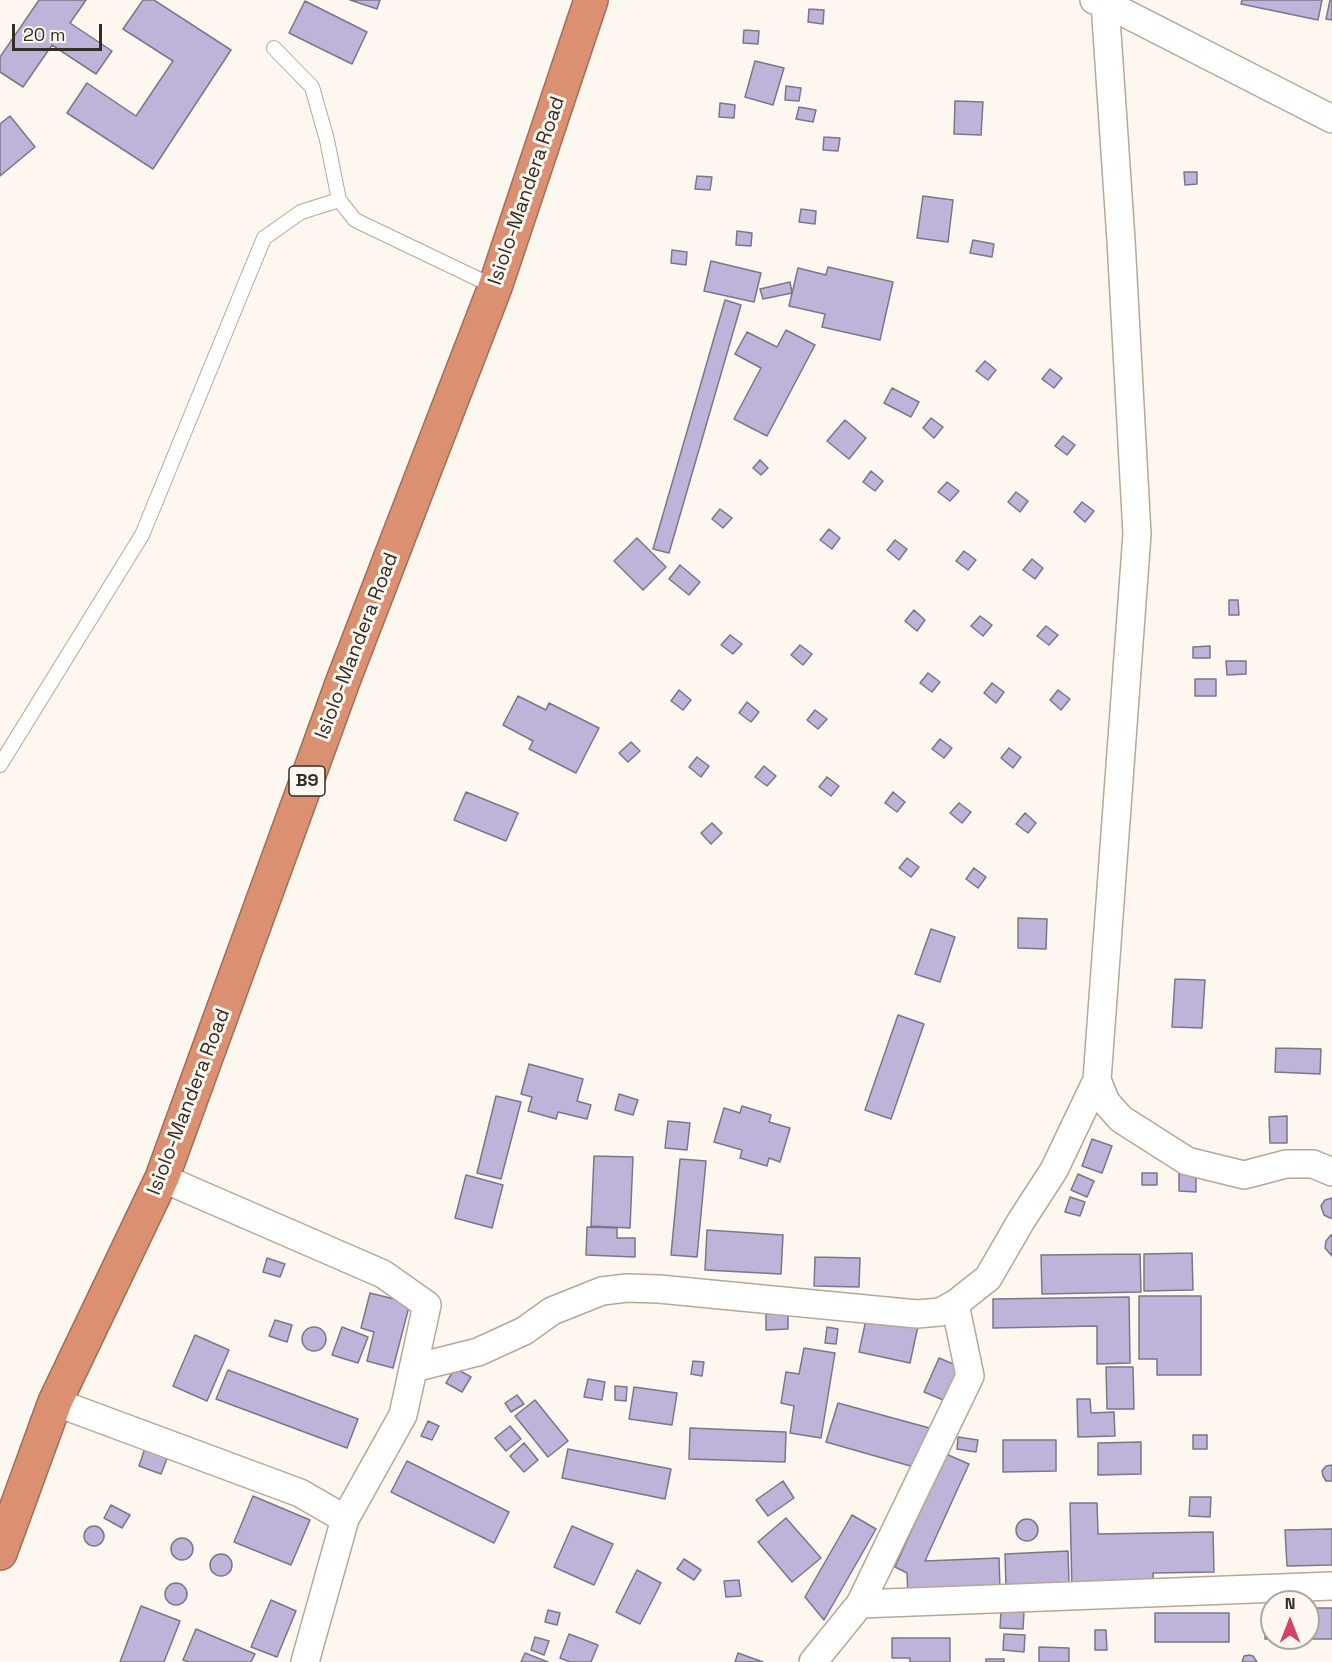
<!DOCTYPE html>
<style>
body{margin:0}
#map{position:relative;width:1332px;height:1662px;overflow:hidden;background:#fef7f0;font-family:"Space Grotesk",sans-serif}
canvas{display:block}
.north{position:absolute;left:1260px;top:1590px;width:60px;height:60px;box-sizing:border-box;background:#fef7f0;border:2px solid #ada69f;border-radius:50%;rotate:0deg;font-size:16px;font-weight:700;line-height:24px;text-align:center;color:#332d26}
.north::after{content:'';display:block;margin:auto;width:21px;height:27px;background:#d2436a;clip-path:polygon(50% 0,100% 100%,50% 72%,0 100%)}
.scale{position:absolute;left:12px;top:24px;width:90px;height:27px;box-sizing:border-box;border:3px solid #332d26;border-top:0;padding-left:8px;font-size:18px;line-height:21px;white-space:nowrap;color:#332d26;-webkit-text-stroke:4px #fef7f0;paint-order:stroke}
</style>
<div id="map">
<canvas width="1332" height="1662"></canvas>
<div class="north">N</div>
<div class="scale">20 m</div>
</div>
<script>
const c = document.querySelector('canvas').getContext('2d');
c.lineJoin = 'round';
function fillPath(path, color) {
  c.fillStyle = color;
  c.fill(path, 'evenodd');
}
function shape(rows) {
  const path = new Path2D();
  for (const r of rows) {
    if (r.length === 3) {
      path.moveTo(r[0] + r[2], r[1]);
      path.arc(r[0], r[1], r[2], 0, 2 * Math.PI);
      continue;
    }
    path.moveTo(r[0], r[1]);
    for (let i = 2; i < r.length; i += 2) path.lineTo(r[i], r[i + 1]);
  }
  return path;
}
function strokePath(path, color, width, dash) {
  c.strokeStyle = color;
  c.lineWidth = width;
  c.lineCap = dash ? 'butt' : 'round';
  c.setLineDash(dash || []);
  c.stroke(path);
}
function label(font, color, halo, rows, align = 'center') {
  c.font = font + ' "Space Grotesk",sans-serif';
  c.lineWidth = 6;
  c.setLineDash([]);
  c.textBaseline = 'middle';
  c.strokeStyle = halo;
  c.fillStyle = color;
  for (const [text, x, y, turn = 0] of rows) {
    c.save();
    c.translate(x, y);
    c.rotate((+turn || 0) * Math.PI / 180);
    c.textAlign = isNaN(turn) ? turn : align;
    if (halo) c.strokeText(text, 0, 0);
    c.fillText(text, 0, 0);
    c.restore();
  }
}
const building = shape([
 [39,0,86,0,70,23,112,51,96,74,52,45,23,87,0,72,0,57,39,0],
 [143,0,154,0,231,50,153,169,67,113,87,83,136,116,173,61,123,29,143,0],
 [350,0,380,0,377,9,350,0],
 [1242,0,1322,0,1318,20,1241,4,1242,0],
 [1330,0,1332,0,1332,20,1326,19,1330,0],
 [305,1,367,32,352,64,289,33,305,1],
 [809,9,824,10,823,24,808,22,809,9],
 [744,30,759,31,758,44,743,43,744,30],
 [755,61,784,68,773,105,745,97,755,61],
 [786,86,801,88,799,101,785,100,786,86],
 [955,101,983,102,981,135,954,134,955,101],
 [720,103,735,105,734,118,719,117,720,103],
 [799,107,816,110,813,122,796,119,799,107],
 [10,116,35,147,0,176,0,124,10,116],
 [824,137,840,138,838,151,823,150,824,137],
 [1184,172,1197,172,1197,184,1185,185,1184,172],
 [697,176,712,177,710,190,695,189,697,176],
 [923,196,953,200,948,242,917,238,923,196],
 [801,209,816,211,815,224,799,222,801,209],
 [737,231,752,233,751,246,736,245,737,231],
 [973,240,994,244,992,257,970,253,973,240],
 [672,250,687,252,686,265,671,263,672,250],
 [711,261,761,273,754,302,704,291,711,261],
 [828,267,893,282,880,340,822,327,825,314,789,306,798,268,826,275,828,267],
 [790,282,792,293,763,299,760,289,790,282],
 [725,300,741,305,669,553,653,549,725,300],
 [786,330,815,345,767,436,734,419,761,368,735,354,747,332,777,347,786,330],
 [985,361,996,370,988,380,976,371,985,361],
 [1050,369,1062,378,1054,388,1042,379,1050,369],
 [892,388,919,402,911,417,884,403,892,388],
 [931,418,943,427,934,438,923,428,931,418],
 [845,420,866,438,849,459,827,441,845,420],
 [1063,436,1075,445,1067,455,1055,446,1063,436],
 [760,460,768,468,761,475,753,468,760,460],
 [871,471,883,481,875,491,863,482,871,471],
 [947,482,959,491,950,501,938,492,947,482],
 [1016,492,1028,501,1020,512,1008,502,1016,492],
 [1082,502,1094,511,1085,522,1074,512,1082,502],
 [720,509,732,518,723,528,712,519,720,509],
 [829,529,840,538,832,549,820,540,829,529],
 [637,538,666,567,643,590,614,561,637,538],
 [895,540,907,549,899,560,887,550,895,540],
 [964,551,976,560,968,570,956,561,964,551],
 [1032,559,1043,568,1035,579,1023,570,1032,559],
 [680,565,700,582,689,595,669,579,680,565],
 [1229,600,1238,600,1239,615,1229,615,1229,600],
 [914,610,925,620,917,631,905,621,914,610],
 [980,616,992,625,983,636,971,626,980,616],
 [1046,626,1058,635,1049,645,1037,636,1046,626],
 [730,635,742,644,733,654,721,645,730,635],
 [800,645,812,654,803,665,791,655,800,645],
 [1210,646,1210,658,1193,658,1193,647,1210,646],
 [1226,661,1246,661,1246,674,1227,675,1226,661],
 [928,673,940,682,932,692,920,683,928,673],
 [1195,679,1216,679,1216,696,1195,696,1195,679],
 [992,683,1004,692,996,703,984,693,992,683],
 [679,690,691,700,683,710,671,701,679,690],
 [1058,690,1070,699,1061,710,1050,700,1058,690],
 [518,696,546,710,549,703,599,728,576,773,529,749,533,741,503,725,518,696],
 [747,702,759,712,751,722,739,713,747,702],
 [815,710,827,719,818,729,807,720,815,710],
 [940,739,952,748,944,758,932,749,940,739],
 [631,742,640,751,628,762,619,753,631,742],
 [1009,748,1021,757,1013,768,1001,758,1009,748],
 [697,757,709,766,701,777,689,767,697,757],
 [764,766,776,776,767,786,755,777,764,766],
 [827,777,839,786,831,796,819,787,827,777],
 [466,792,518,813,506,841,454,820,466,792],
 [893,792,905,802,897,812,885,803,893,792],
 [959,803,971,812,962,823,950,813,959,803],
 [1025,813,1036,823,1028,833,1016,824,1025,813],
 [712,823,722,833,711,844,701,833,712,823],
 [907,858,919,867,911,877,899,868,907,858],
 [974,868,986,877,978,888,966,879,974,868],
 [1018,918,1047,919,1046,949,1018,948,1018,918],
 [931,929,955,937,940,982,915,974,931,929],
 [1175,979,1205,980,1202,1028,1172,1027,1175,979],
 [898,1015,924,1024,891,1119,865,1110,898,1015],
 [1276,1048,1321,1049,1320,1074,1275,1072,1276,1048],
 [529,1064,583,1079,577,1101,591,1105,587,1119,558,1112,556,1119,528,1111,532,1097,521,1094,529,1064],
 [619,1094,638,1100,633,1115,615,1110,619,1094],
 [496,1096,521,1102,501,1179,477,1173,496,1096],
 [742,1106,771,1115,769,1122,790,1128,780,1162,769,1158,767,1166,740,1158,742,1150,714,1142,724,1108,740,1113,742,1106],
 [1287,1116,1287,1143,1270,1143,1269,1117,1287,1116],
 [668,1121,690,1123,687,1150,665,1148,668,1121],
 [1092,1139,1112,1146,1102,1173,1082,1166,1092,1139],
 [594,1156,633,1157,630,1228,591,1226,594,1156],
 [680,1159,706,1161,697,1257,671,1255,680,1159],
 [1179,1170,1196,1170,1196,1192,1179,1191,1179,1170],
 [1142,1173,1157,1173,1157,1185,1142,1185,1142,1173],
 [1078,1174,1094,1181,1087,1197,1071,1190,1078,1174],
 [466,1175,503,1185,492,1228,455,1218,466,1175],
 [1070,1197,1085,1202,1080,1216,1065,1212,1070,1197],
 [1332,1198,1332,1218,1330,1218,1324,1215,1321,1206,1325,1200,1332,1198],
 [587,1227,617,1228,617,1238,635,1238,635,1257,586,1255,587,1227],
 [707,1230,783,1235,781,1274,705,1270,707,1230],
 [1331,1235,1332,1235,1332,1256,1325,1248,1326,1241,1331,1235],
 [1192,1253,1193,1290,1144,1291,1144,1254,1192,1253],
 [1140,1254,1141,1292,1042,1294,1041,1255,1140,1254],
 [815,1257,860,1258,859,1287,814,1286,815,1257],
 [267,1258,285,1264,280,1277,263,1272,267,1258],
 [370,1293,410,1303,393,1368,367,1361,374,1332,361,1328,370,1293],
 [1139,1296,1201,1296,1201,1375,1157,1375,1157,1359,1139,1359,1139,1296],
 [1129,1297,1130,1363,1097,1364,1097,1326,993,1328,993,1299,1129,1297],
 [788,1313,788,1329,766,1330,766,1314,788,1313],
 [867,1315,918,1326,910,1363,859,1352,867,1315],
 [275,1320,292,1325,287,1342,269,1336,275,1320],
 [314,1339,12],
 [342,1327,368,1337,358,1363,332,1355,342,1327],
 [827,1327,838,1329,836,1344,825,1343,827,1327],
 [195,1335,229,1350,207,1401,173,1386,195,1335],
 [804,1348,835,1353,821,1438,790,1433,794,1406,781,1403,786,1372,799,1374,804,1348],
 [939,1358,963,1368,948,1402,924,1392,939,1358],
 [693,1361,704,1362,702,1376,691,1374,693,1361],
 [1106,1367,1133,1367,1134,1409,1107,1409,1106,1367],
 [455,1368,471,1377,462,1392,446,1383,455,1368],
 [228,1370,358,1419,347,1448,216,1399,228,1370],
 [588,1379,605,1382,602,1400,584,1397,588,1379],
 [615,1386,627,1387,626,1401,615,1400,615,1386],
 [634,1387,677,1393,672,1425,629,1419,634,1387],
 [517,1395,524,1404,511,1412,505,1403,517,1395],
 [1077,1399,1090,1399,1091,1413,1114,1412,1115,1436,1078,1437,1077,1399],
 [535,1400,568,1441,548,1457,515,1416,535,1400],
 [838,1403,933,1429,921,1469,826,1442,838,1403],
 [428,1421,439,1426,432,1440,421,1436,428,1421],
 [510,1426,521,1439,506,1451,495,1438,510,1426],
 [690,1428,786,1432,785,1462,689,1459,690,1428],
 [1193,1435,1207,1435,1207,1449,1193,1449,1193,1435],
 [958,1437,978,1440,976,1452,957,1449,958,1437],
 [1003,1440,1056,1440,1056,1471,1003,1472,1003,1440],
 [1141,1442,1141,1474,1098,1475,1098,1443,1141,1442],
 [524,1443,538,1460,524,1472,510,1456,524,1443],
 [145,1448,168,1456,161,1474,139,1466,145,1448],
 [568,1449,671,1469,665,1499,562,1478,568,1449],
 [946,1454,969,1464,925,1561,999,1558,1000,1590,908,1594,907,1573,895,1567,946,1454],
 [407,1461,509,1512,494,1543,391,1492,407,1461],
 [1332,1465,1332,1481,1326,1481,1323,1476,1322,1471,1326,1466,1332,1465],
 [783,1481,794,1498,768,1516,756,1500,783,1481],
 [253,1496,310,1520,291,1565,234,1542,253,1496],
 [1190,1497,1211,1497,1210,1517,1189,1516,1190,1497],
 [1070,1503,1097,1503,1098,1534,1213,1532,1214,1572,1153,1573,1154,1588,1072,1590,1070,1503],
 [111,1505,130,1515,122,1528,104,1518,111,1505],
 [852,1515,876,1529,824,1620,805,1597,852,1515],
 [786,1518,821,1558,792,1582,758,1542,786,1518],
 [1027,1530,11],
 [572,1526,613,1544,594,1585,554,1567,572,1526],
 [94,1536,10],
 [1332,1529,1332,1565,1287,1566,1285,1530,1332,1529],
 [182,1549,11],
 [1068,1551,1069,1583,1006,1586,1005,1554,1068,1551],
 [221,1565,11],
 [684,1559,701,1570,694,1580,677,1569,684,1559],
 [637,1570,661,1583,640,1624,616,1612,637,1570],
 [739,1580,741,1596,726,1597,724,1581,739,1580],
 [176,1594,11],
 [271,1600,296,1611,277,1657,251,1647,271,1600],
 [141,1606,180,1621,164,1662,120,1662,141,1606],
 [1265,1608,1272,1608,1272,1638,1308,1638,1308,1608,1332,1608,1332,1639,1265,1639,1265,1608],
 [548,1610,560,1613,557,1625,545,1622,548,1610],
 [1001,1611,1024,1612,1023,1629,1000,1628,1001,1611],
 [1155,1613,1229,1613,1229,1642,1155,1642,1155,1613],
 [196,1629,255,1654,251,1662,189,1662,183,1660,196,1629],
 [1095,1630,1106,1630,1107,1650,1095,1650,1095,1630],
 [569,1634,598,1645,591,1662,570,1662,560,1658,569,1634],
 [1004,1634,1025,1635,1024,1652,1003,1650,1004,1634],
 [535,1637,549,1641,544,1655,531,1650,535,1637],
 [892,1638,950,1638,950,1662,910,1662,910,1658,892,1658,892,1638],
 [1039,1647,1069,1648,1069,1662,1039,1662,1039,1647],
 [525,1653,548,1662,521,1662,525,1653],
 [738,1653,763,1662,735,1662,738,1653],
 [1249,1655,1253,1656,1257,1662,1242,1662,1244,1656,1249,1655],
 [986,1659,1004,1659,1004,1662,986,1662,986,1659]
]);
fillPath(building, '#beb4da');
strokePath(building, '#7b768a', 1.5);
const lane = shape([
 [274,48,312,87,327,140,339,200,355,220,495,287],
 [0,765,142,535,264,238,301,212,339,200]
]);
const street = shape([
 [1094,0,1105,3,1332,119],
 [1105,3,1121,240,1137,534,1097,1080,1106,1102,1121,1119,1187,1161,1244,1175,1286,1164,1313,1164,1332,1172],
 [414,1368,478,1352,524,1331,552,1311,602,1291,627,1288,659,1289,917,1314,940,1312,955,1304,988,1278,1021,1221,1054,1170,1097,1080],
 [55,1402,300,1493,345,1519,403,1415,427,1305,383,1274,162,1178],
 [860,1604,970,1376,955,1304],
 [305,1662,345,1519],
 [813,1662,860,1604,1332,1586]
]);
const highway = shape([
 [0,1553,55,1402,162,1178,343,681,495,287,591,0]
]);
strokePath(lane, '#b7a796', 16);
strokePath(street, '#b7a796', 30);
strokePath(highway, '#a06e57', 36);
strokePath(lane, '#fff', 14);
strokePath(street, '#fff', 27);
strokePath(highway, '#db9171', 33);
for (const [x, y, w] of [
 [307,781,36]
]) {
  const box = new Path2D();
  box.roundRect(x - w / 2, y - 15, w, 30, 4.5);
  c.fillStyle = '#fef7f0';
  c.fill(box);
  strokePath(box, '#332d26', 1.5);
}
label('bold 18px', '#332d26', null, [
 ["B9",307,781]
]);
label('20px', '#332d26', '#fef7f0', [
 ["Isiolo-Mandera Road",527,191,-71],
 ["Isiolo-Mandera Road",357,646,-69],
 ["Isiolo-Mandera Road",189,1102,-69]
]);
</script>
